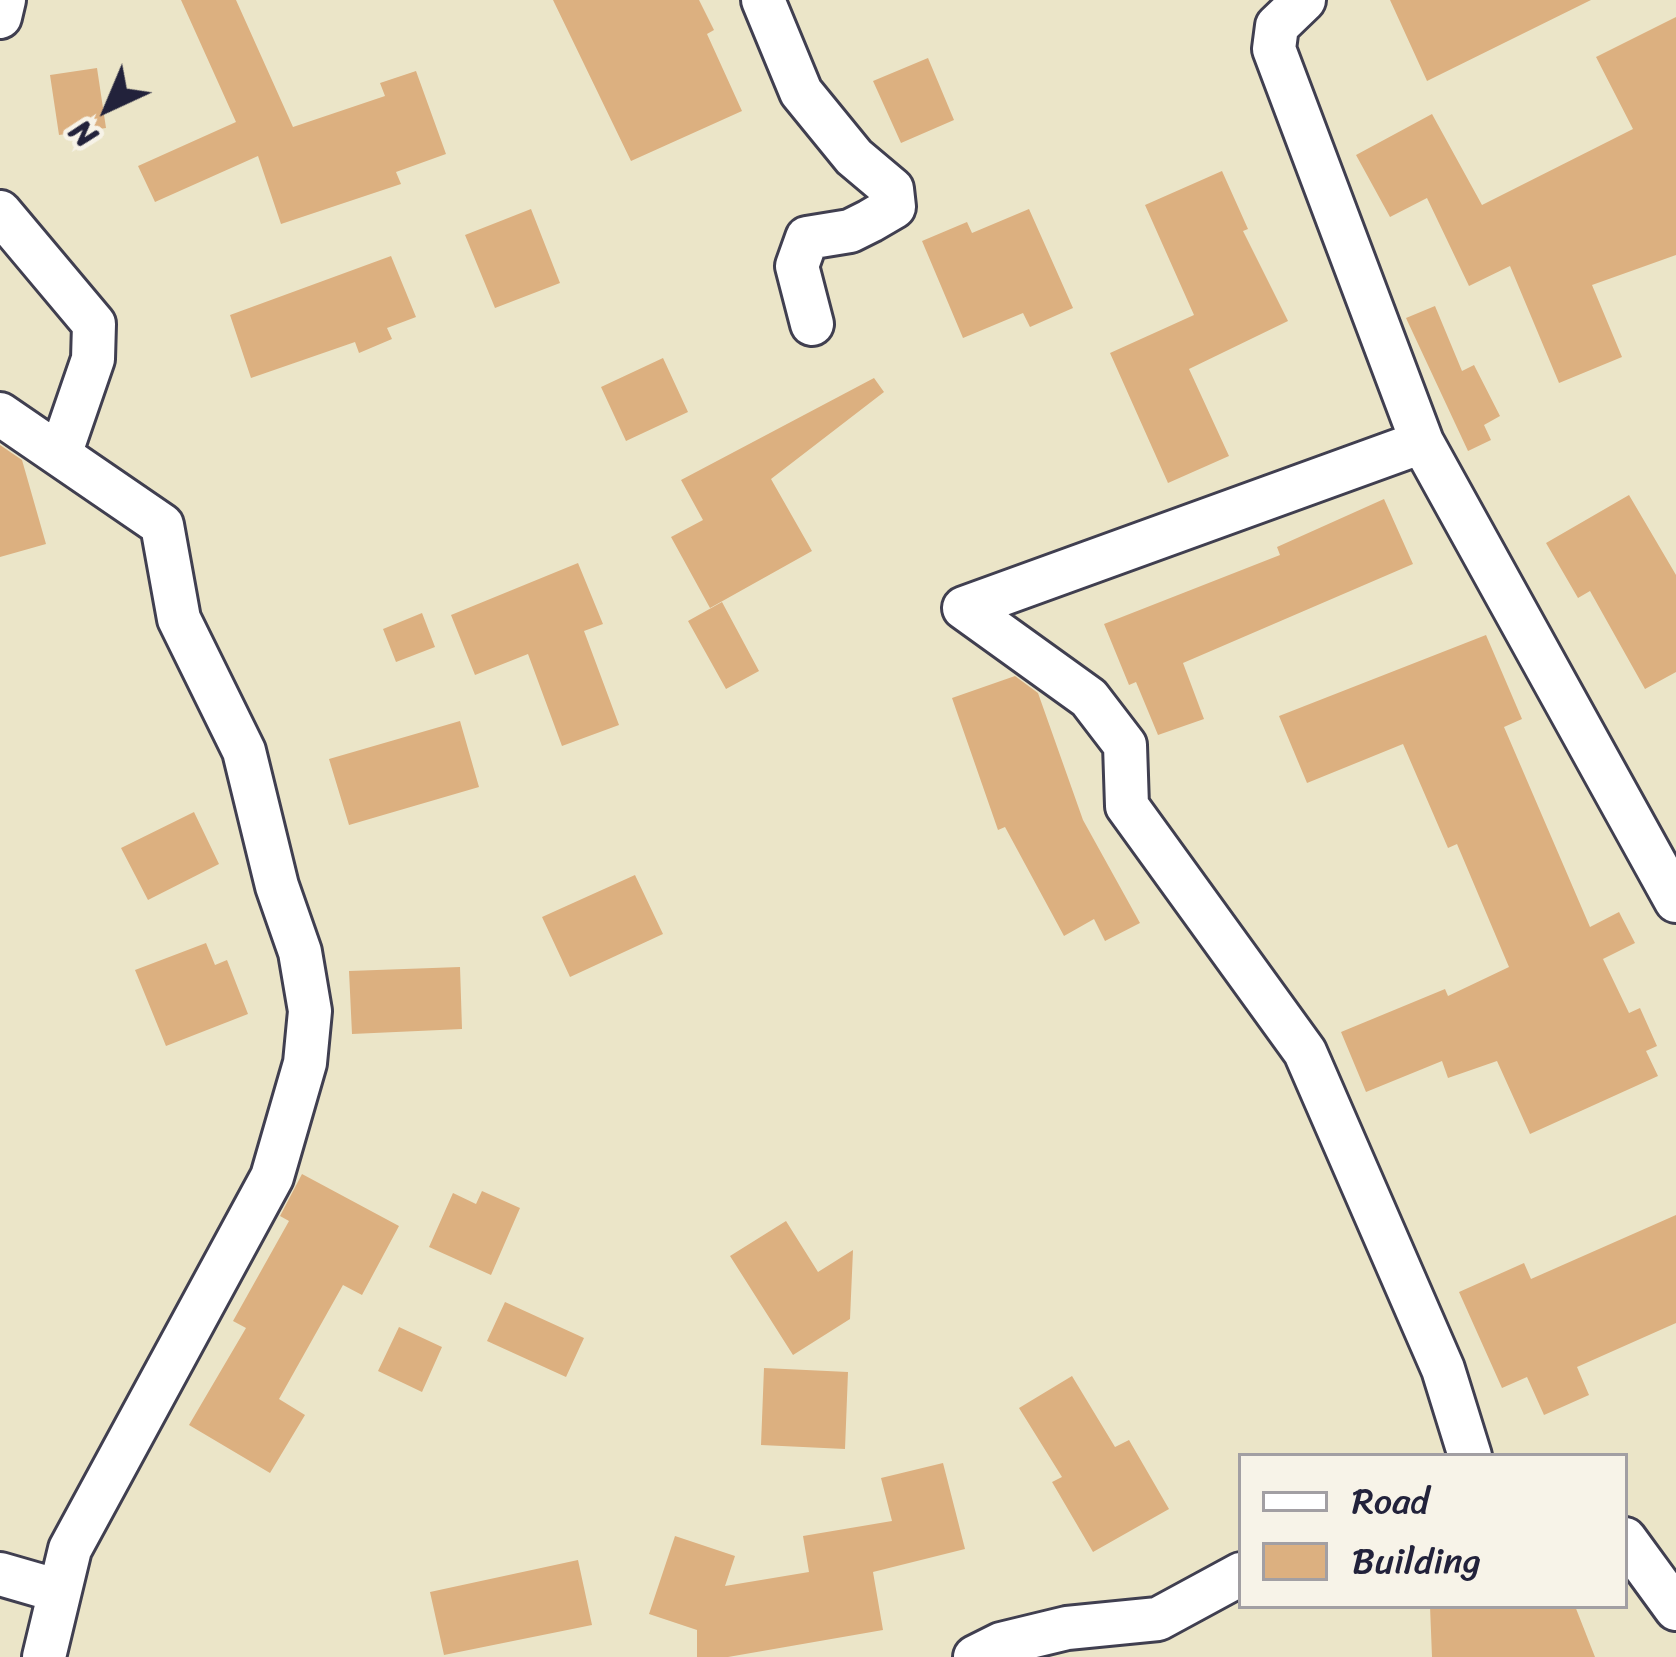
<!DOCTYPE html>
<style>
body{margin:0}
#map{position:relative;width:1676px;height:1657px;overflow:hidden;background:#ebe5c8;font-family:Sriracha,sans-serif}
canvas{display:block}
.legend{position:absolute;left:1238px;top:1453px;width:390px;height:156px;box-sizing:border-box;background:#f7f3e8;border:3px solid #a29fa3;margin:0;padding:15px 21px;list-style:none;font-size:36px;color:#22223b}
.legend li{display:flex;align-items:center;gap:24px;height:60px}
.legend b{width:60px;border:3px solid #a29fa3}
.north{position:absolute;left:48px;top:48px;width:120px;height:120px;-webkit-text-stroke:9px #f7f3e8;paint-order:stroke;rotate:224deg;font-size:33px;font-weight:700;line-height:48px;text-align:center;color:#22223b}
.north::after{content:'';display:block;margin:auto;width:42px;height:54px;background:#22223b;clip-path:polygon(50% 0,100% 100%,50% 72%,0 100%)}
</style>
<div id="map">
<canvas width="1676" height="1657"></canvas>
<ul class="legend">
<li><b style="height:15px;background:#fff"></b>Road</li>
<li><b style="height:33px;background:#dcb080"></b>Building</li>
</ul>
<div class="north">N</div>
</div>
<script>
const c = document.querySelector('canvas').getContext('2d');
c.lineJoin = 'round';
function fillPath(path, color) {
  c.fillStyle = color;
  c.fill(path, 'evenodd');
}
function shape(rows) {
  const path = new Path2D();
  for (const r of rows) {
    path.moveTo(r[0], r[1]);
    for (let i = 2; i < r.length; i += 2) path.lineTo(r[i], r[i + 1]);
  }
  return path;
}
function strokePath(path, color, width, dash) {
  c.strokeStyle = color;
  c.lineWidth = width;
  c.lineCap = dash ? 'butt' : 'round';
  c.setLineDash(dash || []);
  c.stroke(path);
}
fillPath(shape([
 [181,0,236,0,293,127,385,96,380,83,416,71,446,154,396,172,401,184,281,224,258,156,155,202,138,166,236,122],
 [553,0,699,0,714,30,707,34,742,111,631,161],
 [1390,0,1591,0,1427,81],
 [1676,17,1676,255,1592,285,1622,357,1559,383,1510,266,1469,286,1427,198,1390,217,1356,155,1432,114,1482,205,1633,129,1596,57],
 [928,58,954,120,901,143,873,81],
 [97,68,106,128,59,135,50,75],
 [1222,171,1248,229,1243,231,1288,321,1189,369,1229,456,1168,483,1110,353,1194,315,1145,205],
 [531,209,560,283,495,308,465,235],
 [1029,209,1073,308,1030,327,1023,313,963,338,922,241,967,222,972,233],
 [391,256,416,317,387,328,392,339,359,353,355,342,251,378,230,315],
 [1435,306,1462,371,1474,365,1500,416,1484,425,1491,440,1468,451,1406,318],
 [663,358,688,412,626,441,601,387],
 [874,378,884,392,771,479,812,551,710,608,671,537,703,520,681,480],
 [0,445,22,460,46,544,0,557],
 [1629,495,1676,575,1676,672,1645,689,1590,591,1578,598,1546,543],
 [1384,499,1413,564,1183,663,1204,719,1158,735,1136,682,1129,685,1104,624,1280,555,1277,547],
 [578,563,603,624,584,631,619,725,562,746,528,654,475,675,451,615],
 [722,602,759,671,726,689,688,621],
 [422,613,435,647,396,662,383,629],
 [1486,635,1522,719,1504,727,1590,927,1619,912,1635,943,1603,959,1629,1013,1640,1008,1657,1046,1646,1051,1658,1076,1530,1134,1497,1061,1448,1078,1442,1061,1366,1092,1341,1032,1445,989,1448,996,1509,967,1457,844,1448,848,1403,744,1307,783,1279,716],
 [1015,676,1038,693,1083,820,1140,923,1105,941,1094,919,1064,936,1005,827,998,830,952,698],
 [460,721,479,787,349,825,329,759],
 [194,812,219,864,148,900,121,848],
 [635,875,663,934,570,977,542,917],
 [206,943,215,965,227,960,248,1014,166,1046,135,970],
 [460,967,462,1029,352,1034,349,971],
 [302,1174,399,1226,362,1295,343,1285,279,1399,305,1415,270,1473,189,1425,246,1328,233,1321,289,1221,280,1216],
 [482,1191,520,1208,491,1275,429,1247,453,1193,476,1204],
 [1676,1215,1676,1323,1577,1367,1589,1395,1544,1415,1527,1377,1502,1388,1459,1292,1524,1263,1531,1279],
 [786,1221,818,1272,853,1250,850,1319,793,1355,730,1256],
 [505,1302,584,1338,566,1377,487,1341],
 [399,1327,442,1347,422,1392,378,1371],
 [764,1368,848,1372,845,1449,761,1445],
 [1072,1376,1115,1447,1129,1440,1169,1509,1093,1552,1052,1482,1062,1477,1019,1408],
 [943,1463,965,1549,873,1572,883,1630,728,1657,697,1657,697,1630,649,1614,675,1536,735,1556,725,1586,809,1572,803,1536,892,1521,881,1478],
 [578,1560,592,1625,444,1655,430,1592],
 [1430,1606,1575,1606,1595,1657,1432,1657]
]), '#dcb080');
const minor = shape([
 [763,0,801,92,854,157,892,189,894,207,870,221,850,231,807,238,797,266,812,324],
 [1304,0,1277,26,1274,49,1422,442,1676,901],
 [0,17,4,0],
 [0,212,94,324,93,359,61,452],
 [0,414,162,525,179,619,244,751,277,886,300,952,310,1011,305,1063,272,1177,70,1549,44,1657],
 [1422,442,964,608,1089,698,1125,745,1127,806,1305,1052,1443,1369,1470,1456],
 [1625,1539,1676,1609],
 [0,1574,59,1591],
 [975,1657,1001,1644,1067,1628,1158,1619,1241,1574]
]);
strokePath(minor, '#403f50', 48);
strokePath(minor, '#fff', 42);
</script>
